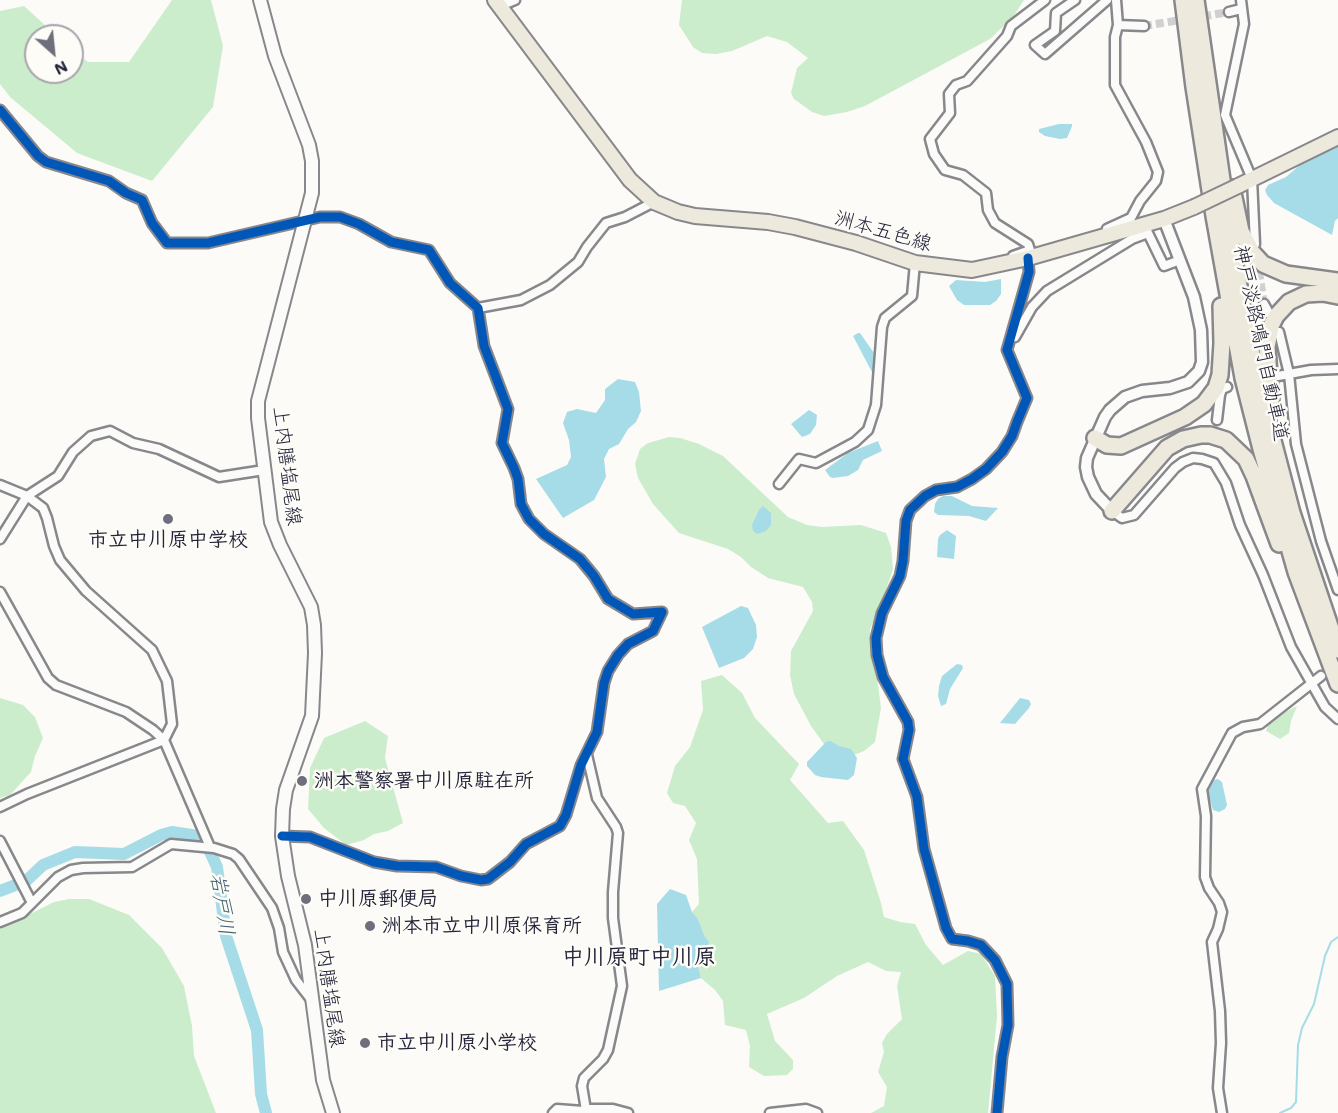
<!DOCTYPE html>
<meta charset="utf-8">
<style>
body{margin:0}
#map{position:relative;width:1338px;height:1113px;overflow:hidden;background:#fcfbf8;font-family:Mali,sans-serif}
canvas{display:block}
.north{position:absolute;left:24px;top:24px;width:60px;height:60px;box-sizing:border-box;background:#fdfcf7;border:2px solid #a5a5ac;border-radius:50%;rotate:153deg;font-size:16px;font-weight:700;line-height:24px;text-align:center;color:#22223b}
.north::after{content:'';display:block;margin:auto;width:21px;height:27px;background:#6e6e7d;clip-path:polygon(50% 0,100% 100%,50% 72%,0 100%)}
</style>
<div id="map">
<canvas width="1338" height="1113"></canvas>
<div class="north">N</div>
</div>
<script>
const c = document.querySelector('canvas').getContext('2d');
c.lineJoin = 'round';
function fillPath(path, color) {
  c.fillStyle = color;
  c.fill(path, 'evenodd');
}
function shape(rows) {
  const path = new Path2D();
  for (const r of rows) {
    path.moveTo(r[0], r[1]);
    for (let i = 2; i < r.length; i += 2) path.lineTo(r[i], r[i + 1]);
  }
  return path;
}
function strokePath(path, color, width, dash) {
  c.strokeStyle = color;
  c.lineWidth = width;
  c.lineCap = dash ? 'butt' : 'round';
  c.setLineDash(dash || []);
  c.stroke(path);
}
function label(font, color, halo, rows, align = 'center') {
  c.font = font + ' Mali,"Klee One",sans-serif';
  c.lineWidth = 5;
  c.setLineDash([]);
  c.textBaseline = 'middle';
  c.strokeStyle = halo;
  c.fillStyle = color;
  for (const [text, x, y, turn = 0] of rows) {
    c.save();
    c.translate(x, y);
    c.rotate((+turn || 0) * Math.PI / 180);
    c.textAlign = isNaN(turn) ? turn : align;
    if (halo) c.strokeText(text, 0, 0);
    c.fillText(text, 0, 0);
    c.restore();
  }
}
fillPath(shape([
 [172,0,211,0,223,46,213,107,152,181,77,153,10,97,0,84,0,11,24,6,57,36,36,36,36,72,72,72,72,49,88,62,129,62],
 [682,0,1024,0,1013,17,990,39,865,106,847,112,824,116,812,112,794,99,791,93,797,68,808,58,787,42,767,36,732,51,716,54,702,53,693,47,679,25],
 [669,437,680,438,699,444,723,456,788,517,807,525,822,527,861,525,886,533,891,547,893,569,881,605,870,629,870,647,876,669,881,708,875,742,864,751,854,755,842,754,824,744,811,726,794,694,790,675,791,651,813,611,812,602,803,587,768,578,751,567,741,557,728,549,679,533,653,504,638,478,635,464,640,449,648,443],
 [722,675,742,693,755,718,799,764,790,780,828,823,843,821,864,850,881,903,884,917,900,922,915,924,926,945,943,965,968,951,981,954,995,976,997,1016,988,1113,871,1113,884,1106,887,1087,878,1072,884,1052,882,1043,887,1034,902,1019,897,986,901,972,886,971,868,962,837,976,804,998,767,1014,775,1041,793,1060,793,1069,787,1075,764,1076,749,1067,750,1046,746,1030,725,1025,723,1001,715,990,701,978,698,966,702,955,705,937,698,919,692,912,699,904,697,859,689,840,696,823,685,806,673,803,667,793,675,766,690,747,703,710,701,681],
 [0,698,23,705,35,717,43,738,35,756,31,772,10,795,0,798],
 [1297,706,1291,721,1289,733,1280,739,1266,731,1268,725,1274,718],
 [365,721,388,736,385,758,403,823,388,831,374,834,364,840,346,845,324,828,308,809,310,768,324,738],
 [69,899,89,899,129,915,162,948,184,986,192,1026,194,1056,216,1113,0,1113,0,929,54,902]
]), '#ccedcb');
fillPath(shape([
 [1059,124,1072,124,1072,126,1067,138,1060,139,1045,136,1039,132,1039,129],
 [1338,146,1338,218,1335,221,1332,235,1274,203,1267,195,1265,190,1268,185,1286,177,1301,164],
 [1001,279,1001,294,996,301,990,305,964,305,957,300,949,286,956,280,985,282],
 [858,333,860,333,874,353,878,363,877,377,874,376,853,336],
 [618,379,635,382,639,392,641,411,636,422,628,429,619,444,609,449,604,459,606,477,594,500,563,518,536,479,567,465,571,457,569,440,563,423,567,412,577,409,596,413,605,400,605,389],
 [809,410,817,415,816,425,810,434,802,437,791,424],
 [878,441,882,451,863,460,858,470,848,476,833,478,830,477,825,470,848,453],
 [943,496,952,496,972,506,998,508,986,521,969,516,938,515,934,512,935,504,938,499],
 [763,506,771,513,771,525,766,531,757,534,753,531,752,525,759,510],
 [947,530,956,536,954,559,937,557,938,539,940,535],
 [741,606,748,608,756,625,757,637,753,649,744,658,719,668,702,627],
 [957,664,962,665,963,668,950,689,946,704,941,706,938,696,939,686,942,676],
 [1020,698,1029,700,1031,704,1029,708,1015,724,1000,723],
 [830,741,839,746,851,749,857,758,854,775,848,780,821,777,815,775,807,766,807,762,826,742],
 [1218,779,1222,782,1227,805,1225,809,1219,812,1213,810,1207,790,1214,780],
 [670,889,686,895,692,912,698,919,705,937,709,942,698,966,701,978,659,991,657,904]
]), '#a6dce7');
strokePath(shape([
 [1280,1113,1291,1108,1296,1102,1298,1045,1302,1028,1314,1004,1325,956,1331,942,1338,937]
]), '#a6dce7', 2);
strokePath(shape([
 [0,891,26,881,43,865,75,852,124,854,161,835,172,832,198,836,206,843,217,867,226,936,257,1030,261,1094,266,1113]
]), '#a6dce7', 12);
strokePath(shape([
 [1144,26,1229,12],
 [1257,260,1264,304]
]), '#d0d0d2', 8, [8, 4]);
const minor = shape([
 [1075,0,1056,13,1055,31,1035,45,1045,54,1107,0],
 [1241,0,1244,24,1225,115,1252,179,1255,244],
 [500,6,515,0],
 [1229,12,1241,9],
 [1118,25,1144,26],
 [0,110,38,156,46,162,109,181,126,193,142,200,152,223,167,243,208,243,320,217,340,217,359,224,391,242,429,250,450,283,478,308,484,346,508,409,502,443,514,468,518,479,521,504,529,519,544,534,580,559,594,576,608,599,633,614,662,612,653,631,628,644,618,655,608,671,604,683,597,732,581,765,566,815,560,826,526,844,510,862,488,879,481,880,461,876,436,867,397,866,374,862,310,837,282,836],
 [1107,229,1131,218,1140,201,1156,181,1158,172,1146,142,1115,85,1115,37,1118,25,1116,0],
 [1148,233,1164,266,1180,260],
 [1013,256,1030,250,1028,244,995,223,988,210,986,193,963,175,945,170,934,154,930,139,950,113,949,94,956,85,967,81,1007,36,1011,26,1045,0],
 [1264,304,1270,315],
 [478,308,521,300,550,285,578,262,587,247,606,223,625,217,654,202],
 [1279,332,1289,374,1296,444,1321,541,1338,590],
 [1015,337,1032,307,1047,291,1132,239,1148,233,1145,225],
 [1278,376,1311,370,1338,369],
 [1217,420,1220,395,1222,389,1227,387],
 [779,484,799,459,816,463,855,442,868,430,876,405,882,327,885,318,912,296,915,263],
 [0,485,27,496,43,508,47,518,54,546,60,560,86,591,152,650,167,681,172,724,164,740,27,794,0,807],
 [1112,511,1122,518,1134,515,1175,468,1183,462,1193,458,1202,459,1214,463,1226,483,1240,525,1263,575,1291,647,1325,707,1338,719],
 [0,539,27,496,58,476,73,452,91,436,110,431,133,443,159,449,219,477,264,470],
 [0,592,48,678,56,685,126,712,153,730,164,740,210,847],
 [0,841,32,903],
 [0,922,22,913,58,877,71,870,83,868,132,867,171,844,214,848,233,854,239,859,272,908,279,928,283,952,296,980,313,1002],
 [586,1110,582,1086,584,1078,603,1059,608,1050,622,986,613,918,613,892,618,833,616,827,597,798,587,755],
 [553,1113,557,1109,583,1111,591,1109,613,1109,628,1113],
 [770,1113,806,1109,817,1113],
 [997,1113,1002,1057,1008,1025,1007,984,995,960,981,945,968,941,952,939,946,928,924,849,917,797,903,759,909,730,908,722,883,677,877,655,876,638,882,613,900,576,903,561,906,521,910,510,925,496,936,490,957,487,972,479,986,469,1002,452,1012,436,1017,422,1027,398,1007,350,1029,272,1028,258],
 [1222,1113,1218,1088,1221,1043,1220,1011,1212,942,1218,929,1222,912,1219,903,1209,888,1205,877,1206,816,1202,789,1232,733,1243,727,1260,724,1321,676]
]);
const tertiary = shape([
 [1112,511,1096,494,1088,477,1086,467,1087,458,1105,417,1110,410,1125,397,1142,391,1170,388,1188,382,1199,371,1202,362,1201,330,1194,297,1164,219]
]);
const secondary = shape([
 [260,0,275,56,309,145,312,161,312,193,258,401,258,418,271,522,280,545,311,607,314,625,315,653,312,716,286,790,283,809,282,836,288,876,305,945,323,1080,333,1113]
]);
const primary = shape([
 [495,0,630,180,654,202,678,212,695,216,768,222,795,227,856,243,915,263,972,270,1028,258,1164,219,1194,207],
 [1238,186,1338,137]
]);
const motorway = shape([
 [1183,0,1194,87,1214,216,1243,378,1261,449,1296,572,1338,684],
 [1196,0,1232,249,1256,376,1292,513,1338,650],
 [1232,188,1241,231,1252,252,1263,264,1286,274,1338,281],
 [1271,403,1267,347,1271,326,1276,316,1289,302,1306,294,1323,293,1338,296],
 [1095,438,1107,445,1121,446,1185,417,1204,404,1216,388,1220,375,1222,343,1221,306],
 [1112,511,1167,448,1183,439,1201,435,1210,435,1226,440,1246,459,1254,476,1279,544]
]);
strokePath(minor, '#88888c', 13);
strokePath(tertiary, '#88888c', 15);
strokePath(secondary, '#88888c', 16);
strokePath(primary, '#88888c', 18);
strokePath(motorway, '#88888c', 20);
strokePath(minor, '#fbfbf9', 8);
strokePath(tertiary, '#fbfbf9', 10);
strokePath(secondary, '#fbfbf9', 12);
strokePath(primary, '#edeadd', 14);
strokePath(motorway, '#edeadd', 15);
const primaryBridge = shape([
 [1194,207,1238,186]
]);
strokePath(primaryBridge, '#88888c', 18, []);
strokePath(primaryBridge, '#edeadd', 14);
strokePath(shape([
 [0,110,38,156,46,162,109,181,126,193,142,200,152,223,167,243,208,243,320,217,340,217,359,224,391,242,429,250,450,283,478,308,484,346,508,409,502,443,514,468,518,479,521,504,529,519,544,534,580,559,594,576,608,599,633,614,662,612,653,631,628,644,618,655,608,671,604,683,597,732,581,765,566,815,560,826,526,844,510,862,488,879,481,880,461,876,436,867,397,866,374,862,310,837,282,836],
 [997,1113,1002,1057,1008,1025,1007,984,995,960,981,945,968,941,952,939,946,928,924,849,917,797,903,759,909,730,908,722,883,677,877,655,876,638,882,613,900,576,903,561,906,521,910,510,925,496,936,490,957,487,972,479,986,469,1002,452,1012,436,1017,422,1027,398,1007,350,1029,272,1028,258]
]), '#0057b8', 9);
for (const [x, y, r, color] of [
 [168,519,6,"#6e6e7d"],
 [302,781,6,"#6e6e7d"],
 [306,899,6,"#6e6e7d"],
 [370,926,6,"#6e6e7d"],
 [365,1043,6,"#6e6e7d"]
]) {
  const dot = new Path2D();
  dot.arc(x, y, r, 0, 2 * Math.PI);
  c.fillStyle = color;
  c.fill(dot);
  strokePath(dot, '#fdfcf7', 2);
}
label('20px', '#22223b', '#fdfcf7', [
 ["洲本五色線",883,231,16],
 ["神戸淡路鳴門自動車道",1261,343,78],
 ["上内膳塩尾線",287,466,83],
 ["上内膳塩尾線",329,988,82]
]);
label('bold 20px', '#22223b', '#fdfcf7', [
 ["市立中川原中学校",168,540,"center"],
 ["洲本警察署中川原駐在所",314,781],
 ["中川原郵便局",318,899],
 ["洲本市立中川原保育所",382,926],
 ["市立中川原小学校",377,1043]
], 'left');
label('italic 21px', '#435f75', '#fdfcf7', [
 ["岩戸川",222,904,81]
]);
label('bold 22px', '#22223b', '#fdfcf7', [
 ["中川原町中川原",639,957]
]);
</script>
